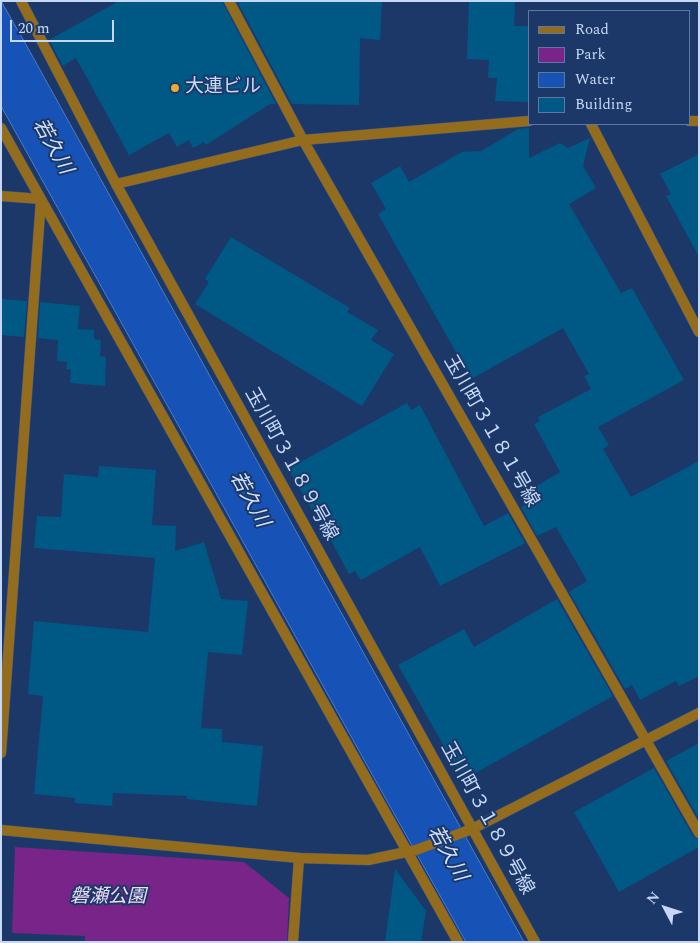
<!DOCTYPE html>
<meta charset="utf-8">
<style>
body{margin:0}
#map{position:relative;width:700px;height:943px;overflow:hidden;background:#1b3869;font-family:Spectral,serif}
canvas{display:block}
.frame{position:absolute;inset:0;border:2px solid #c6d8f6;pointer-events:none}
.legend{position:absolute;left:528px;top:10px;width:162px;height:115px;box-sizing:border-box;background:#1b3869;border:1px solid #5f78a1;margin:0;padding:6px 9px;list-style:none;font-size:15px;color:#c6d8f6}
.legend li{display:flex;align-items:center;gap:10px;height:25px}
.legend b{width:25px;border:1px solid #5f78a1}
.north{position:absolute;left:640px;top:883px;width:50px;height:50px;-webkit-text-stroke:4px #1b3869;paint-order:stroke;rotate:310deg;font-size:14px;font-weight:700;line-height:20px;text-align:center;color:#c6d8f6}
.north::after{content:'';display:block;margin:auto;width:18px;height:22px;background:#c6d8f6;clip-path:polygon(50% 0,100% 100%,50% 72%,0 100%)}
.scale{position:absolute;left:10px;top:20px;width:104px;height:22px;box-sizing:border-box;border:2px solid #c6d8f6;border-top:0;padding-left:6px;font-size:15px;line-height:18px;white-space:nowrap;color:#c6d8f6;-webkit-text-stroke:4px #1b3869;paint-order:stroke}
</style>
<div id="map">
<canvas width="700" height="943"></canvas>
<div class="frame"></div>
<ul class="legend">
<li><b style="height:6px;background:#936c1e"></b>Road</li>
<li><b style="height:14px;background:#782488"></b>Park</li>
<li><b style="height:14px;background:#1753b7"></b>Water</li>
<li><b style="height:14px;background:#005885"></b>Building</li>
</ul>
<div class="north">N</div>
<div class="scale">20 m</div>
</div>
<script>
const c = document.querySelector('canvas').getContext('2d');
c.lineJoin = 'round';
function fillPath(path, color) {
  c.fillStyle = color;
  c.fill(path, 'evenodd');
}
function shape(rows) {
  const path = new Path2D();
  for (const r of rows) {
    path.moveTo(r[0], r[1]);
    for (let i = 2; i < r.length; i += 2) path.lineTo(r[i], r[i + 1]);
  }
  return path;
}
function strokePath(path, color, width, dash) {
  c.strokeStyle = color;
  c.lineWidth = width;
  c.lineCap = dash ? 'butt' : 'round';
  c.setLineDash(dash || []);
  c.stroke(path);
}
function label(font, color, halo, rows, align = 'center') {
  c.font = font + ' Spectral,"Noto Sans JP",serif';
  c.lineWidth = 4;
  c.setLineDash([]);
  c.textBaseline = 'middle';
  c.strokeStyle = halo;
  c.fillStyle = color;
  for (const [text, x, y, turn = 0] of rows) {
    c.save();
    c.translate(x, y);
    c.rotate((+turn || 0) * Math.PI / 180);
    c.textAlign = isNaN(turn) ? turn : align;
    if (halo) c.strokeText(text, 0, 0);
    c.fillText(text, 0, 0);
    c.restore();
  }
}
fillPath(shape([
 [15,847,244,862,289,898,287,942,85,942,85,936,12,933]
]), '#782488');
const water = shape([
 [1,1,24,41,524,942,466,942,373,776,1,106,1,1]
]);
fillPath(water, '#1753b7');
strokePath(water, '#4c7bca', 1);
fillPath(shape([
 [119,1,222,1,276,104,270,104,206,145,204,142,193,148,189,140,177,147,169,133,129,155,76,58,63,66,49,40],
 [237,1,382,1,380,40,360,38,359,105,292,104],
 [469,1,515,1,514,26,529,26,529,102,495,101,497,78,488,78,489,60,467,59],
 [529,128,529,158,560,143,568,148,590,138,583,166,596,188,569,204,621,293,632,288,684,380,598,427,609,445,603,449,631,497,699,461,699,676,679,686,676,681,640,700,632,685,625,689,569,592,587,581,556,527,537,536,521,507,539,498,533,488,560,472,534,424,540,421,538,417,591,389,584,376,589,374,563,328,471,379,378,214,386,209,371,183,400,166,409,182,462,152,481,151,518,129],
 [699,154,699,257,666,196,671,194,660,174],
 [231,237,350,308,347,312,378,330,371,340,394,354,362,406,195,304,209,282,205,279],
 [1,299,27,301,24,337,1,335],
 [40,302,80,306,78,329,94,330,94,339,101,340,100,356,106,357,105,386,70,383,71,370,66,369,67,362,57,361,58,340,38,338],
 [407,403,411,410,420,405,484,526,508,513,525,543,440,586,420,547,361,580,355,571,349,574,315,511,313,512,288,469],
 [99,466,156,470,152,525,176,526,175,551,204,542,221,599,248,601,242,655,208,652,201,728,222,729,222,742,263,746,257,806,187,799,187,796,113,793,112,806,75,803,75,798,34,794,43,696,28,694,34,621,148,632,155,558,34,548,37,516,61,517,64,474,98,477],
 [557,599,613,696,463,780,398,665,464,629,474,647],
 [699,743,699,819,666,761],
 [654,768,693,836,699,840,699,847,619,892,574,812],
 [395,869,426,911,421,942,385,942]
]), '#005885');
const minor = shape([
 [21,1,116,184,535,942],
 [229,1,303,140,699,833],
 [689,121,699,121],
 [591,124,699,332],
 [1,128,458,942],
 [116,184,303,140,529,121],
 [1,196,41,199,1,753],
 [293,942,299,858]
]);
const tertiary = shape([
 [1,830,299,858,368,860,416,850,472,829,699,713]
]);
strokePath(minor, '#3a5582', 11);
strokePath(tertiary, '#3a5582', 11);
strokePath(minor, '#936c1e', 10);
strokePath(tertiary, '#936c1e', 10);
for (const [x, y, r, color] of [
 [175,88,5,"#e7ac36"]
]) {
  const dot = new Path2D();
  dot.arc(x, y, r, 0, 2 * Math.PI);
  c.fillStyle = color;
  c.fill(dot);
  strokePath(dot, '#1b3869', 2);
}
label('19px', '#c6d8f6', '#1b3869', [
 ["大連ビル",185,88]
], 'left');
label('19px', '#c6d8f6', '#1b3869', [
 ["玉川町３１８１号線",490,432,60],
 ["玉川町３１８９号線",290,465,61],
 ["玉川町３１８９号線",486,819,61]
]);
label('italic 19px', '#f0dbf4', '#1b3869', [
 ["磐瀬公園",108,898]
]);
label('italic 20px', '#d1e1fc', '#1b3869', [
 ["若久川",51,147,61],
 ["若久川",248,500,61],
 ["若久川",446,854,61]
]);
</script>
